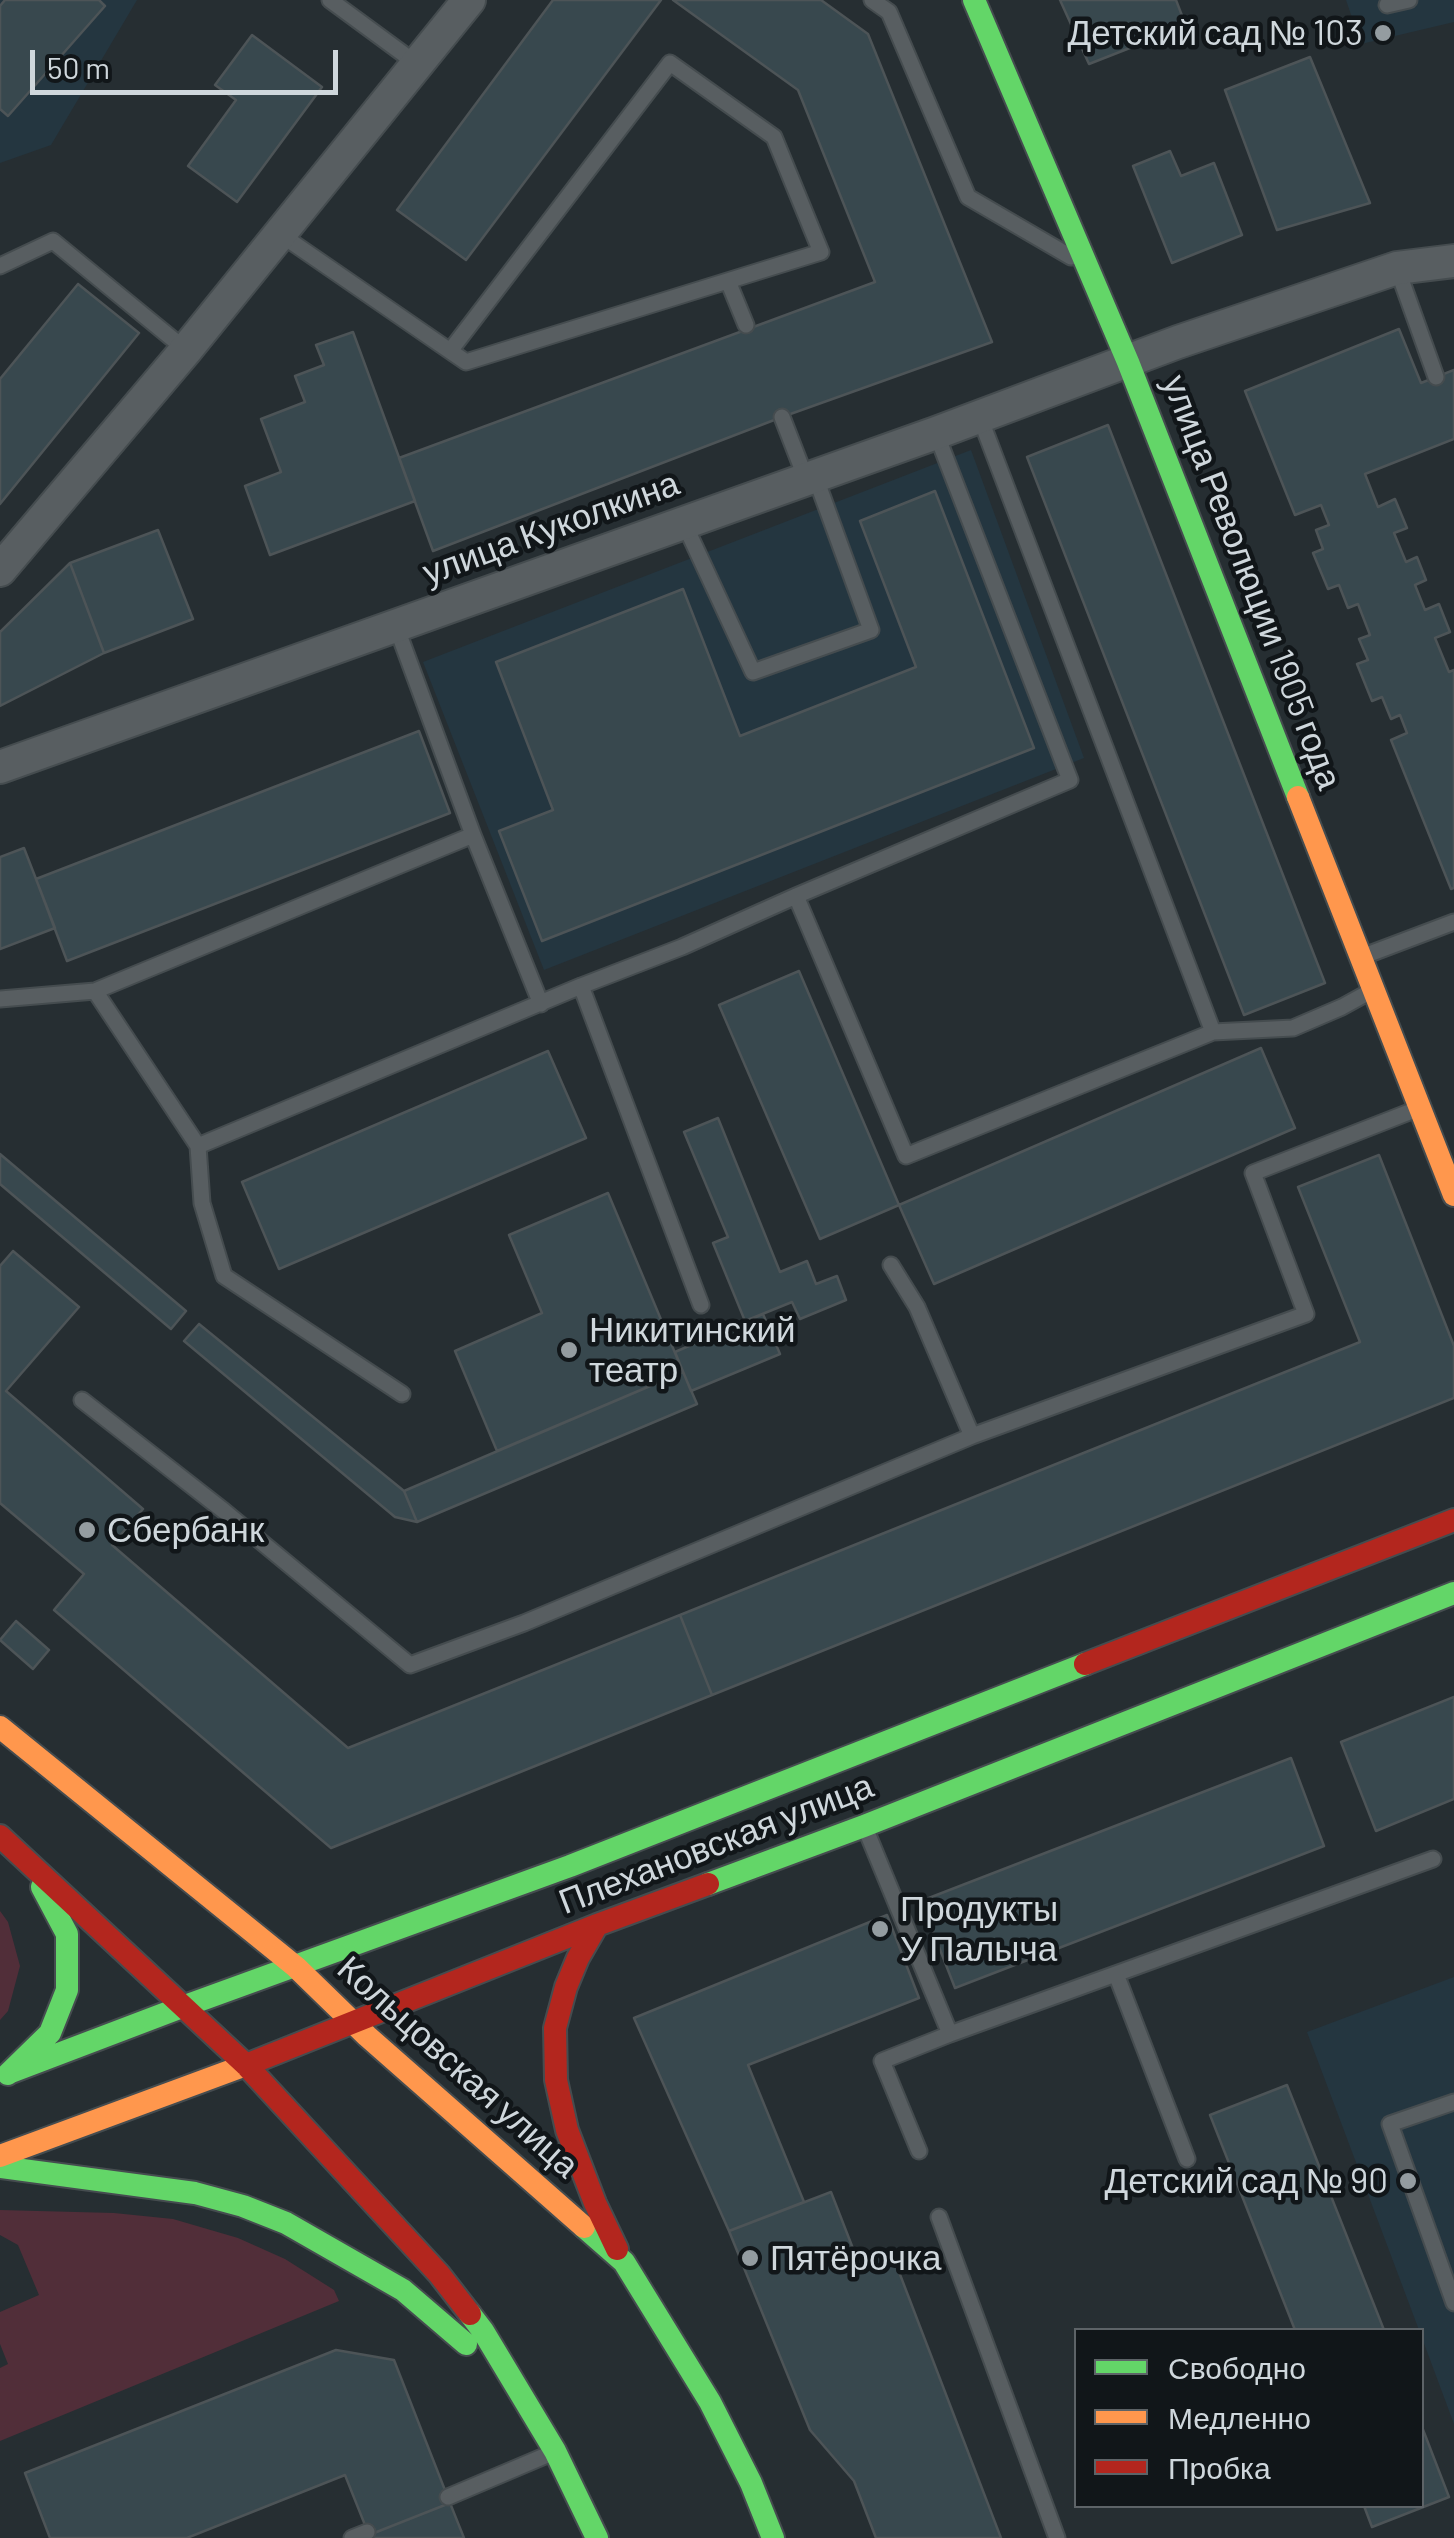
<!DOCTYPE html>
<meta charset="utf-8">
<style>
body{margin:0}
#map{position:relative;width:1454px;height:2538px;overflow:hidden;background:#262e32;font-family:Barlow,sans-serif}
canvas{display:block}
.legend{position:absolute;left:1074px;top:2328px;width:350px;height:180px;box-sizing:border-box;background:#111619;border:2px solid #5d6367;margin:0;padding:12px 18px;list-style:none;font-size:30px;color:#cfd7dc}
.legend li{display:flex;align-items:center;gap:20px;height:50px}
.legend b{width:50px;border:2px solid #5d6367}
.scale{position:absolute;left:30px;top:50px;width:308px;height:45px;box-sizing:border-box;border:5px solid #cfd7dc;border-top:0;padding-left:12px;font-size:30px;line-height:35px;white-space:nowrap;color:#cfd7dc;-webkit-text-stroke:8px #111619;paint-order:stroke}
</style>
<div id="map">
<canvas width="1454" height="2538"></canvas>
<ul class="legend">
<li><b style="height:12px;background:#63d668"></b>Свободно</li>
<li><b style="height:12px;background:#ff974d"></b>Медленно</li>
<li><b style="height:12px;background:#b3261e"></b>Пробка</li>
</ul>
<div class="scale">50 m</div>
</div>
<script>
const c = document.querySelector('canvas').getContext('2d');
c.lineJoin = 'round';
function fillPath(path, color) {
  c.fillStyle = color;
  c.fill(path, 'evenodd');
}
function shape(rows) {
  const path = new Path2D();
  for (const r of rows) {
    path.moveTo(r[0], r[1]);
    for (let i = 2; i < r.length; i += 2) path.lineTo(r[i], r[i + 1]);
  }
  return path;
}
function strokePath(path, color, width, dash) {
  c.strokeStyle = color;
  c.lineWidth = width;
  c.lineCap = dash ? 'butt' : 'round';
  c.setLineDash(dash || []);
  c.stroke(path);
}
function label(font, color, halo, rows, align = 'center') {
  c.font = font + ' Barlow,sans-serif';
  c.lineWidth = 9;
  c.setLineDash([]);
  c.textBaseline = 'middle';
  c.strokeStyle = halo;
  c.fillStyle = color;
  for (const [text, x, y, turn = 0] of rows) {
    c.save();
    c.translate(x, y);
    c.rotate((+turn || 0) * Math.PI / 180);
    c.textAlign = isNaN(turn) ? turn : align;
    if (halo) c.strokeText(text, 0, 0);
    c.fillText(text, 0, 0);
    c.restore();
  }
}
fillPath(shape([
 [0,0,137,0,51,145,0,163],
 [1346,0,1454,0,1454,22,1361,44],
 [971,450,1084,758,544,970,423,662],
 [1454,1977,1454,2424,1422,2338,1422,2330,1419,2330,1307,2032]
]), '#243640');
fillPath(shape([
 [0,1911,8,1922,20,1966,8,2011,0,2020],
 [0,2210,114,2213,173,2219,238,2238,285,2259,334,2290,339,2301,0,2441,0,2368,8,2364,0,2344,0,2312,39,2295,18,2245,0,2235]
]), '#512e39');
const building = shape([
 [5,0,99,0,105,6,8,116,0,109,0,6,5,0],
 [553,0,661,0,466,260,397,210,553,0],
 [673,0,821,0,868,34,992,342,782,417,433,551,399,458,875,282,798,90,673,0],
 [1060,0,1176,0,1186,26,1089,64,1060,0],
 [252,35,322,87,237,202,188,166,236,100,215,85,252,35],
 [1310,57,1370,203,1277,230,1225,90,1310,57],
 [1170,151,1181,176,1214,163,1242,235,1172,263,1133,166,1170,151],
 [78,284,139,333,0,504,0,379,78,284],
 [1399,329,1421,383,1454,370,1454,439,1365,474,1378,507,1395,499,1407,528,1394,533,1406,562,1417,557,1426,580,1415,585,1425,610,1439,604,1450,632,1435,638,1449,672,1454,670,1454,888,1451,889,1391,740,1407,733,1400,715,1391,719,1382,697,1372,701,1357,664,1368,660,1359,639,1370,635,1358,604,1348,608,1339,585,1328,589,1313,553,1323,549,1316,530,1329,525,1321,505,1295,515,1245,391,1399,329],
 [353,332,415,501,270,555,245,486,281,472,261,419,305,402,295,376,324,365,316,345,353,332],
 [1108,425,1325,983,1244,1015,1027,457,1108,425],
 [935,491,1034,748,542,941,499,831,553,810,496,662,683,589,740,736,916,667,860,521,935,491],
 [158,530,193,619,104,653,70,563,158,530],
 [70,563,104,653,0,706,0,632,70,563],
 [419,731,450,813,67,961,36,879,419,731],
 [24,848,55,928,0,949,0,857,24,848],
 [799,971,899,1205,820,1239,719,1005,799,971],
 [1261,1048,1295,1128,934,1284,899,1205,1261,1048],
 [548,1051,586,1138,279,1269,242,1182,548,1051],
 [718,1118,780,1272,807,1261,816,1284,837,1276,846,1300,800,1319,792,1302,745,1321,713,1243,728,1237,684,1132,718,1118],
 [0,1154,186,1311,171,1329,0,1184,0,1154],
 [1379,1155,1454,1346,1454,1398,712,1695,680,1615,1360,1342,1298,1187,1379,1155],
 [608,1193,683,1372,497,1451,455,1351,542,1313,509,1235,608,1193],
 [13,1251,79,1307,6,1391,143,1509,112,1545,348,1748,680,1615,712,1695,331,1848,54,1610,84,1574,0,1503,0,1266,13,1251],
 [763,1314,780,1354,691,1391,675,1352,763,1314],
 [199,1324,404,1491,417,1522,395,1517,184,1341,199,1324],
 [683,1372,697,1404,417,1522,404,1491,683,1372],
 [16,1621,49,1650,33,1669,0,1640,16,1621],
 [1454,1697,1454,1799,1376,1831,1341,1742,1454,1697],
 [1291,1758,1324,1846,955,1988,921,1901,1291,1758],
 [887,1915,919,1998,748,2065,804,2202,729,2231,634,2018,887,1915],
 [1287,2085,1384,2330,1295,2330,1210,2115,1287,2085],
 [831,2192,859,2264,891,2251,1001,2538,876,2538,854,2481,810,2430,729,2231,831,2192],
 [336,2350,394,2360,450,2503,369,2535,345,2475,187,2538,50,2538,25,2473,336,2350],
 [1422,2427,1449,2497,1372,2527,1364,2506,1422,2506,1422,2427],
 [450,2503,464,2538,370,2538,369,2535,450,2503]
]);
fillPath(building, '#38484e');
strokePath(building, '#4d5457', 2.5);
const lane = shape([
 [330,0,417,64],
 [872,0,889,12,968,197,1071,257],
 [1387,5,1409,0],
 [280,234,450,351,670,63,774,137,821,252,466,362,450,351],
 [0,266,53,241,186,350],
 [1397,268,1436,377],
 [728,281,746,325],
 [979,415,1213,1032],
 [782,417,806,479],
 [684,523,753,672,871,630,815,476],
 [396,626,473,835],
 [796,896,906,1156,1213,1032,1293,1028,1342,1007,1371,991],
 [1364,956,1454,922],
 [581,986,701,1305],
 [95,991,198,1146],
 [0,999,95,991,473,835,541,1004],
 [891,1265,917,1307,972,1436],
 [402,1394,224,1276,202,1203,198,1146,581,986,682,947,796,896,1070,780,936,433],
 [82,1400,224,1511,410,1665,524,1623,972,1436,1306,1314,1253,1173,1417,1109],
 [866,1830,950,2034,882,2061,919,2151],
 [1116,1974,1187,2159],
 [950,2034,1433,1859],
 [1454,2102,1390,2124,1454,2303],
 [939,2217,1057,2538],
 [448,2497,547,2455],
 [352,2538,367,2532]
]);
const street = shape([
 [0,570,186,350,469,0],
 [0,767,936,433,1178,342,1397,268,1454,261]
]);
const fast = shape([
 [974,0,1128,362,1298,797],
 [708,1884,864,1826,1454,1593],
 [182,2007,570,1866,1085,1664],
 [11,2072,182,2007],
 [8,2074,50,2033,67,1990,67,1934,42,1887],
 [0,2167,195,2193,243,2206,286,2223,403,2290,466,2344],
 [584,2227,624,2262,710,2402,751,2483,773,2538],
 [470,2314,483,2331,555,2451,597,2538]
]);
const slow = shape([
 [1298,797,1454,1195],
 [0,1727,296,1967,367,2036,584,2227],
 [0,2156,246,2065]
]);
const jam = shape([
 [1085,1664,1454,1520],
 [0,1836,246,2065,439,2274,470,2314],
 [597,1925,578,1958,566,1987,555,2028,556,2080,567,2130,595,2203,617,2249],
 [246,2065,597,1925,708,1884]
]);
strokePath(lane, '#454c4f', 19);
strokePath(street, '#454c4f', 36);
strokePath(fast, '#454c4f', 26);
strokePath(slow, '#454c4f', 26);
strokePath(jam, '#454c4f', 26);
strokePath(lane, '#585e61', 15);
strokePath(street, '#585e61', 32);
strokePath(fast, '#63d668', 22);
strokePath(slow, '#ff974d', 22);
strokePath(jam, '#b3261e', 22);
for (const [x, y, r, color] of [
 [1383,33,10,"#949ca0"],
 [569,1350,10,"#949ca0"],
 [87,1530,10,"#949ca0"],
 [880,1929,10,"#949ca0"],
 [1408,2181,10,"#949ca0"],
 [750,2258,10,"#949ca0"]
]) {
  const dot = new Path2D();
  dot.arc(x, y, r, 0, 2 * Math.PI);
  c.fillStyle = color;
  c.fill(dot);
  strokePath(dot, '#111619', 4);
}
label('35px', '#cfd7dc', '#111619', [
 ["Детский сад № 103",1363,33,"right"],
 ["Никитинский",589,1330],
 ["театр",589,1370],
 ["Сбербанк",107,1530],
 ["Продукты",900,1909],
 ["У Палыча",900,1949],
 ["Детский сад № 90",1388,2181,"right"],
 ["Пятёрочка",770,2258]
], 'left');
label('35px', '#cfd7dc', '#111619', [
 ["улица Куколкина",551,528,-20],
 ["улица Революции 1905 года",1252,582,69],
 ["Плехановская улица",716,1844,-21],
 ["Кольцовская улица",458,2067,42]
]);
</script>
